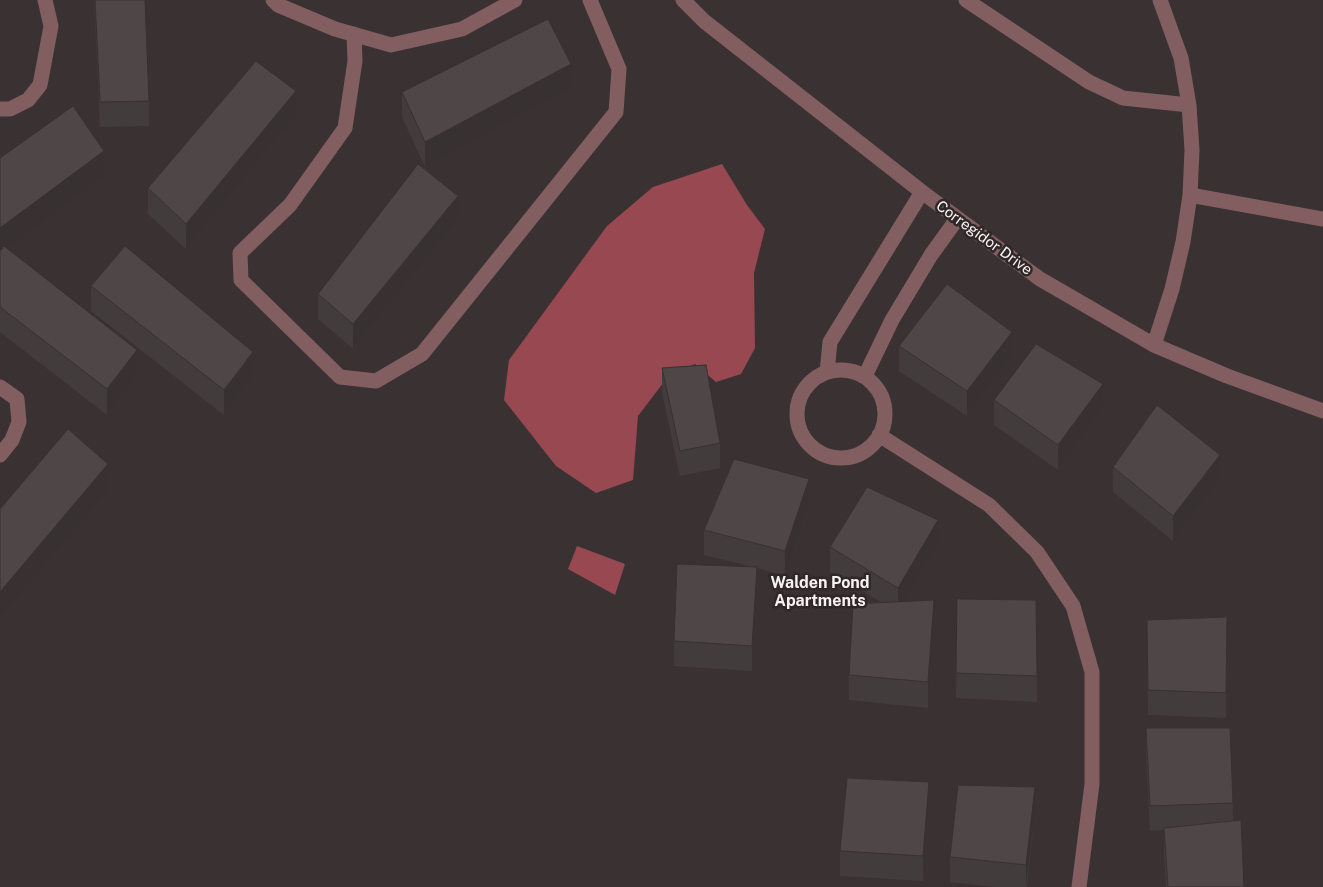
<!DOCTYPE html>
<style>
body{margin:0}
canvas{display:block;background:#393132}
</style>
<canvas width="1323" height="887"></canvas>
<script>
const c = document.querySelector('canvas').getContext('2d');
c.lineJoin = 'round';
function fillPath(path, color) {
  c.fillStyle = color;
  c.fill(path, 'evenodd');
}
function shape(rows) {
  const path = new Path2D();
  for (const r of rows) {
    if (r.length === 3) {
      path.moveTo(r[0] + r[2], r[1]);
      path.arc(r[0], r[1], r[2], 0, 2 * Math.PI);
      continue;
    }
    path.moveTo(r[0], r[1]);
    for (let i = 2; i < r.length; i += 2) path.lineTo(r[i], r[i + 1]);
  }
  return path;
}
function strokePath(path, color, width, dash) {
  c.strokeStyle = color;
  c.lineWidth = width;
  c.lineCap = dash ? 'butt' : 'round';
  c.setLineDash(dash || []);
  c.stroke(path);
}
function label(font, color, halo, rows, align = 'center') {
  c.font = font + ' "Public Sans",sans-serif';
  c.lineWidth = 5;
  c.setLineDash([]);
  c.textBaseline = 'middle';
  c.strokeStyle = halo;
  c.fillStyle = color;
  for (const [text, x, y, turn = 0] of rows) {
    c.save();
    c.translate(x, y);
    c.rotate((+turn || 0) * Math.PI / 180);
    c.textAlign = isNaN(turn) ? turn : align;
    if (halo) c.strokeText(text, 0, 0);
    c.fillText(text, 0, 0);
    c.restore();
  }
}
fillPath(shape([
 [722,164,747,205,765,229,754,273,755,348,741,374,716,382,695,364,667,378,638,416,633,480,596,493,556,466,504,400,509,360,607,226,653,187],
 [577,546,625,564,615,595,568,569]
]), '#974851');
strokePath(shape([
 [273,0,278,5,335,29,391,45,462,29,515,0],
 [683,0,704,21,922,192,1040,279,1154,345,1227,376,1323,411],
 [966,0,1089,82,1123,98,1189,105],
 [354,34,355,61,345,128,290,205,240,253,241,280,340,377,376,381,422,354,616,112,619,69,590,0],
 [0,109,10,109,28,100,40,85,51,26,45,0],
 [1190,195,1323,219],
 [1154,345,1172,289,1183,242,1190,195,1192,150,1189,105,1181,58,1160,0],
 [841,414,44],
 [827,372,830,342,922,192],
 [865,376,892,320,931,255,957,219],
 [0,387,17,399,19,422,12,440,0,455],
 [879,435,989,505,1037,552,1073,606,1092,672,1092,784,1079,887]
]), '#825e60', 15);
fillPath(shape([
 [94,0,145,0,149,101,149,126,100,127],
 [571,89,425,167,402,117,402,92],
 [296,116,186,249,148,214,148,188],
 [0,158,104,176,6,248,137,375,107,415,0,332],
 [458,221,353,349,318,319,318,294],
 [91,286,253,377,224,415,91,311],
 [899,346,1012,357,967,416,899,371],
 [662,368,720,443,720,468,680,476,662,393],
 [994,400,1103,409,1058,470,994,425],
 [1113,467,1220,480,1173,541,1113,492],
 [809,504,785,576,757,568,757,592,752,671,674,666,674,641,749,566,704,555,704,530],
 [938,545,905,601,934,625,928,708,849,700,849,675,881,602,830,572,830,547],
 [957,599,1037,676,1037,702,956,698],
 [1227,617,1226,718,1148,715,1147,620],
 [1146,728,1233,803,1233,821,1244,887,1166,887,1164,853,1164,830,1150,831,1146,754],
 [929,807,923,881,840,876,840,851],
 [1035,812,1027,887,995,887,950,882,950,857]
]), '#433c3d');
fillPath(shape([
 [571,64,571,89,425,167,425,142],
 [296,91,296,116,186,249,186,224],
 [104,151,104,176,0,253,0,228],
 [458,196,458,221,353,349,353,324],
 [1012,332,1012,357,967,416,967,391],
 [137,350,137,375,107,415,107,389],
 [253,352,253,377,224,415,224,390],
 [1103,384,1103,409,1058,470,1058,445],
 [1220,455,1220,480,1173,541,1173,516],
 [108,464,108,489,0,617,0,592],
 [809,479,809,504,785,576,785,551],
 [938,520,938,545,898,613,898,588],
 [757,567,757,592,752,671,752,646],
 [934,600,934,625,928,708,928,682],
 [929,782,929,807,923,881,923,856],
 [1035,787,1035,812,1026,887,1026,865]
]), '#373132');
const building = shape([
 [95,0,145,0,149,101,100,102,95,0],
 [548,19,571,64,425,142,402,92,548,19],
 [256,61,296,91,186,224,148,188,256,61],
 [73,106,104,151,0,228,0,158,73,106],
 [418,164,458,196,353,324,318,294,418,164],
 [4,246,137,350,107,389,0,307,0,251,4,246],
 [125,246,253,352,224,390,91,286,125,246],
 [947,284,1012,332,967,391,899,346,947,284],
 [1036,344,1103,384,1058,445,994,400,1036,344],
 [706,365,720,443,680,451,662,368,706,365],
 [1157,405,1220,455,1173,516,1113,467,1157,405],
 [68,429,108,464,0,592,0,509,68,429],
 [734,459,809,479,785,551,704,530,734,459],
 [867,487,938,520,898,588,830,547,867,487],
 [677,564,757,567,752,646,674,641,677,564],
 [957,599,1036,600,1037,676,956,673,957,599],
 [934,600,928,682,849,675,853,604,934,600],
 [1227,617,1226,693,1148,690,1147,620,1227,617],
 [1146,728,1230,728,1233,803,1150,806,1146,728],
 [847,778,929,782,923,856,840,851,847,778],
 [958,785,1035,787,1026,865,950,857,958,785],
 [1241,820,1244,887,1168,887,1164,828,1241,820]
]);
fillPath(building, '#4e4647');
strokePath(building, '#373132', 1);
label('15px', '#f8f3f3', '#2f2728', [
 ["Corregidor Drive",984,238,36]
]);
label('bold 16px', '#f8f3f3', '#2f2728', [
 ["Walden Pond",820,583],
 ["Apartments",820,601]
]);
</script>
